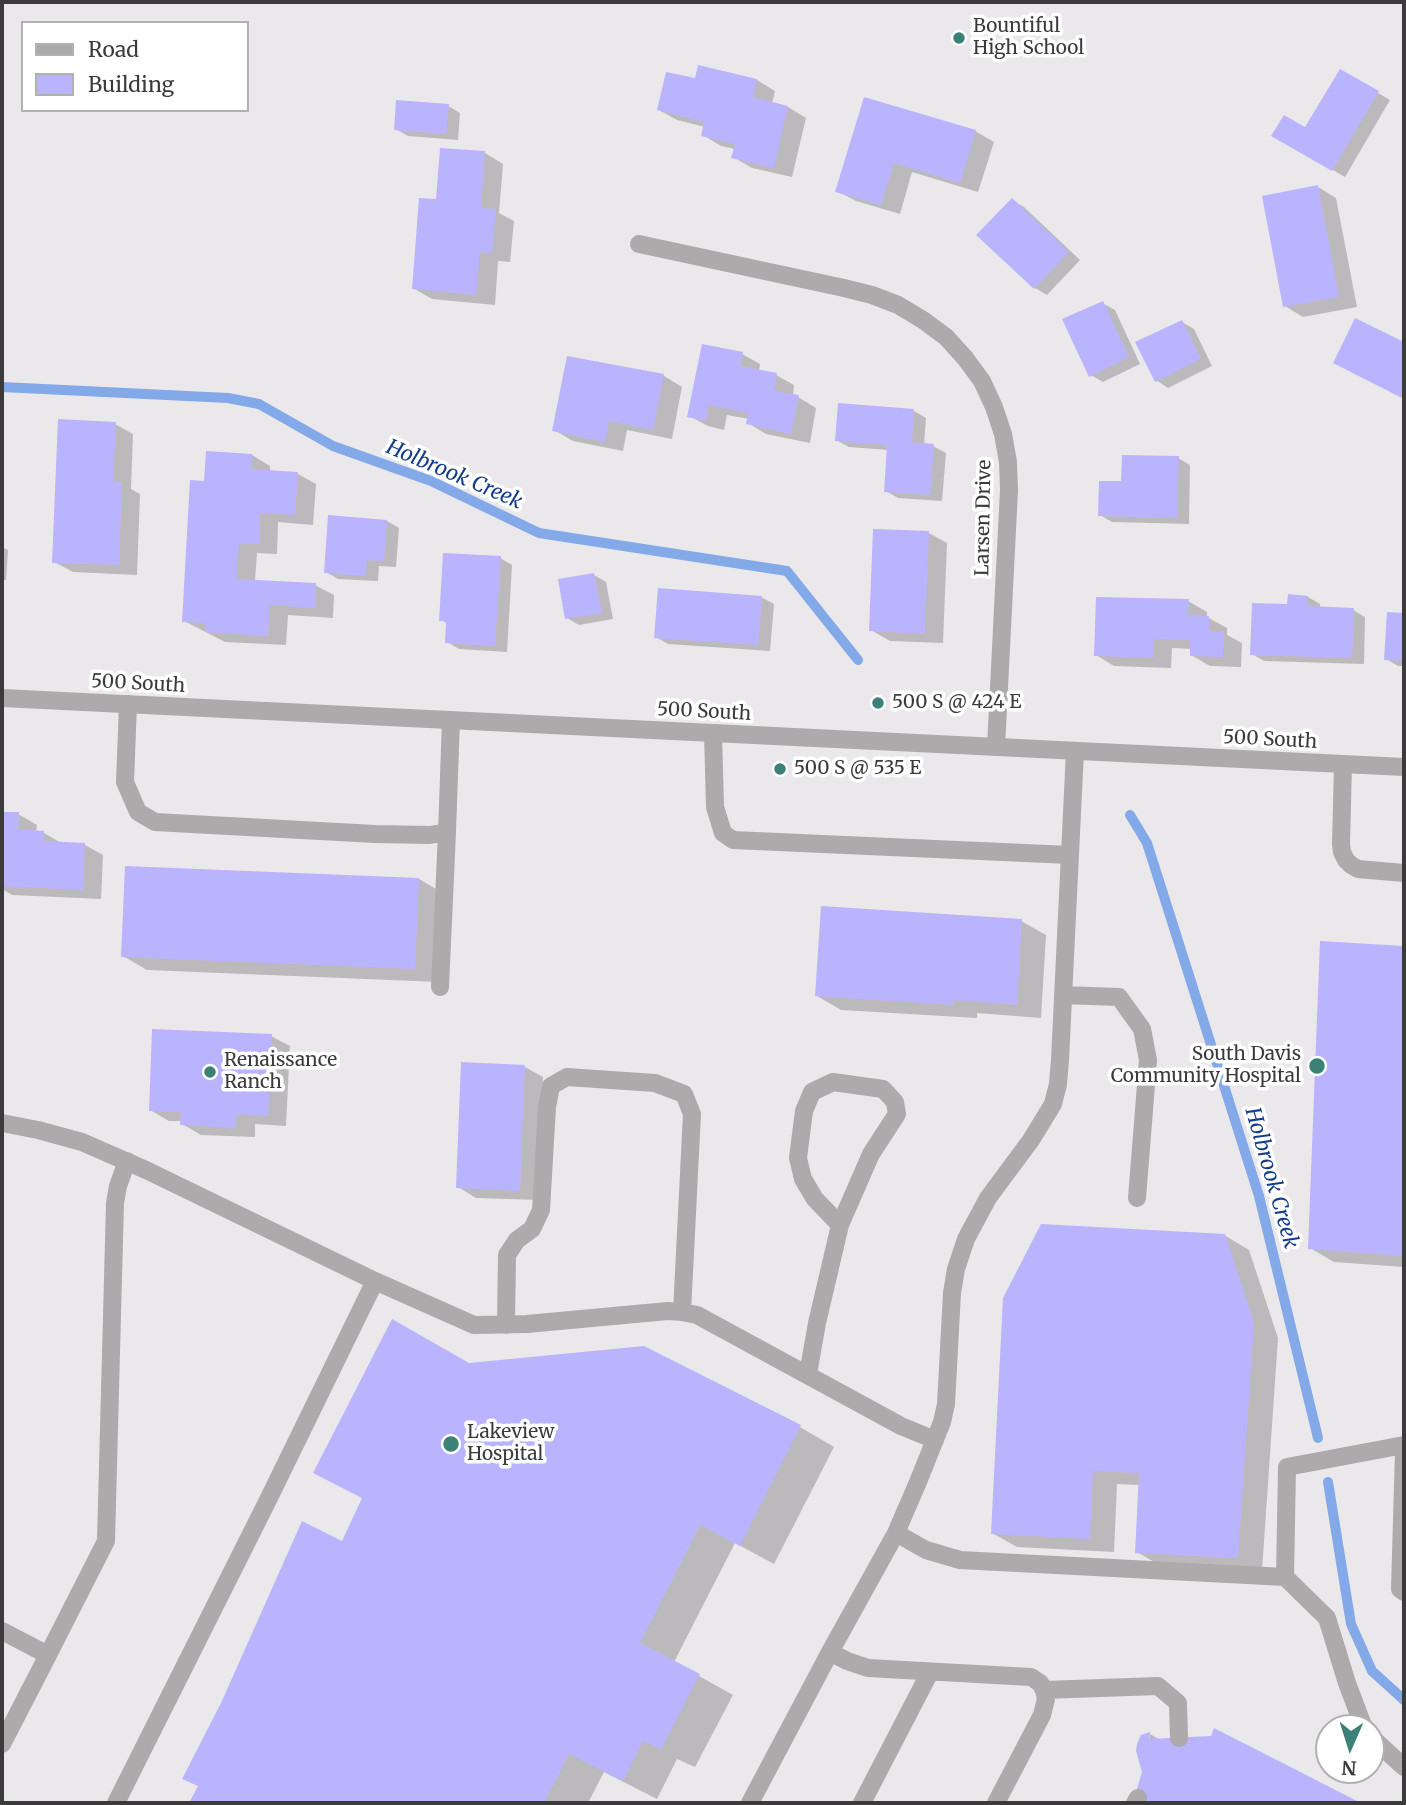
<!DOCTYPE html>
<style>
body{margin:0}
#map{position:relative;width:1406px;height:1805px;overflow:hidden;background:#ebe8ec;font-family:Merriweather,serif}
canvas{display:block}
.frame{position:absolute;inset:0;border:4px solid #3c3b3c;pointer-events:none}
.legend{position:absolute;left:21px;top:21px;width:228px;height:91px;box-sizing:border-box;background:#fff;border:2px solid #b1b1b1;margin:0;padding:9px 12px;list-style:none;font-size:21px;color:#3c3b3c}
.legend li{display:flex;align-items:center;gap:14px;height:35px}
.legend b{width:35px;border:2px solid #b1b1b1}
.north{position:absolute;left:1315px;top:1714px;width:70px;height:70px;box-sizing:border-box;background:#fff;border:2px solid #b1b1b1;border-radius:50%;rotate:183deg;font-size:19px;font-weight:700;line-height:28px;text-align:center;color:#3c3b3c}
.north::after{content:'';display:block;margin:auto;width:24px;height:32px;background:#3c8177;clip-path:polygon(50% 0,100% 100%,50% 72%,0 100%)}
</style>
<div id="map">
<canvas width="1406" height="1805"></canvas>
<div class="frame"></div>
<ul class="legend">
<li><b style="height:9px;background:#acaaab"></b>Road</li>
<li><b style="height:19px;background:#b9b4fd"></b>Building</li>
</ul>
<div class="north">N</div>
</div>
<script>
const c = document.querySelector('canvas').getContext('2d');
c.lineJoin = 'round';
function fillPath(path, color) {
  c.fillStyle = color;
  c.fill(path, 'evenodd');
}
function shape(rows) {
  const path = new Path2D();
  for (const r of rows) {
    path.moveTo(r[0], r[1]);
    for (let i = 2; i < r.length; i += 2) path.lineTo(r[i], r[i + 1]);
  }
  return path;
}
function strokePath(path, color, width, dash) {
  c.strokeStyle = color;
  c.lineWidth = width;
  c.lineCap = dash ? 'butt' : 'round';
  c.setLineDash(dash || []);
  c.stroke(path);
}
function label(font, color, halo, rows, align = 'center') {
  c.font = font + ' Merriweather,serif';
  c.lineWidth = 7;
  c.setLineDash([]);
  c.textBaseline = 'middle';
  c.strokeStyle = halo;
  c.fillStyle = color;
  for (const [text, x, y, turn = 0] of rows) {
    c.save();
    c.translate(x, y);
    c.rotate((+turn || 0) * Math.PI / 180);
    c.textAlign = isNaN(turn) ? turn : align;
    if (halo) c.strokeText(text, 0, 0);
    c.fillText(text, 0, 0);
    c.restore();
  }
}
fillPath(shape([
 [1340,71,1390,100,1345,177,1273,135,1306,129],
 [696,80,757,80,775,91,772,104,788,107,806,118,792,177,752,168,733,157,735,149,721,146,703,135,705,127,677,120,659,110],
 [865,99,975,131,994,142,978,192,912,172,900,214,856,201,837,191],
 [448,106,460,113,458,140,408,136,396,129],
 [485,153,503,164,499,213,514,221,510,262,498,261,495,305,432,299,413,288,437,201],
 [1318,187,1336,198,1357,307,1303,317,1285,306],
 [1012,200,1024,207,1080,260,1047,295,1035,288],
 [1102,303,1115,310,1140,364,1103,382,1091,375],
 [1182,322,1194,329,1212,366,1168,388,1156,380],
 [742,354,760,364,759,371,776,375,794,385,793,396,798,397,816,408,810,443,766,434,748,423,749,419,727,415,724,430,708,426,689,416],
 [664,376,682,387,672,439,627,430,623,451,573,441,554,430],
 [839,405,914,411,926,418,924,445,933,446,946,453,942,501,898,498,886,491,888,450,849,447,836,440],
 [115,424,133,434,131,489,140,494,137,575,73,572,54,562],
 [252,455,270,466,270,472,298,474,316,484,313,525,278,522,277,554,257,553,255,581,315,585,334,595,333,618,288,615,286,645,225,642,184,621,206,483],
 [1178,458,1190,465,1189,524,1112,522,1100,515,1122,483],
 [387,521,399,528,396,567,379,566,378,581,338,579,326,572],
 [875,531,929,533,947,543,943,643,890,641,871,630],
 [2,547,8,550,6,580,2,580],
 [500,558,512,565,507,652,459,649,447,642,448,624,441,620],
 [594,575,606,582,613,619,579,625,567,618],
 [761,597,774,604,770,651,668,644,656,637],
 [1308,597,1320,604,1320,608,1353,610,1365,617,1364,664,1264,661,1252,654,1289,606],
 [1188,601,1207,612,1207,617,1227,628,1227,635,1242,643,1241,667,1210,666,1191,655,1192,649,1172,648,1171,668,1114,666,1096,655],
 [1389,614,1404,615,1404,666,1398,666,1386,659],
 [2,813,18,814,37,825,36,832,44,833,63,844,85,845,103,855,101,899,12,895,2,889],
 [419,879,443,893,439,982,147,970,123,956],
 [1021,921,1046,935,1041,1018,977,1013,977,1018,841,1010,817,996],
 [1322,943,1404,947,1404,1267,1334,1262,1310,1248],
 [271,1036,290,1046,286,1126,255,1124,255,1137,201,1135,182,1124,182,1121,169,1121,150,1110],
 [525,1067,543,1077,538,1200,476,1198,458,1187],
 [1224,1235,1249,1250,1278,1338,1262,1571,1161,1566,1137,1552,1140,1485,1117,1484,1114,1552,1017,1547,992,1533],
 [644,1347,800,1427,834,1447,774,1564,735,1543,674,1662,733,1695,695,1767,677,1759,657,1799,604,1772,588,1803,191,1803,343,1543,364,1499,316,1472,468,1365],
 [1215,1730,1357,1803,1143,1803,1140,1798,1150,1734,1160,1740,1212,1738]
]), '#0003');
strokePath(shape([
 [2,387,228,398,259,404,333,446,431,481,539,533,787,571,858,660],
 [1130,815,1147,843,1259,1196,1318,1438],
 [1328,1482,1351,1624,1372,1671,1404,1700]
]), '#83a9e9', 10);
fillPath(shape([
 [698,65,757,79,753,97,788,106,774,168,731,158,735,144,701,136,704,122,657,110,666,72,695,78],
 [1340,69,1379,91,1332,171,1271,136,1284,115,1305,127],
 [864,97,976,130,960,183,894,163,881,205,835,192],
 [396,100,449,104,446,134,394,130],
 [440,148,485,151,481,208,496,209,492,253,480,252,476,295,412,289,419,198,436,199],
 [1318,185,1339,297,1283,307,1262,196],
 [1012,198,1069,252,1034,289,976,235],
 [1103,301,1129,357,1089,377,1062,319],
 [1355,318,1404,342,1404,399,1333,363],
 [1182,320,1201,359,1155,382,1135,342],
 [702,344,743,352,740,366,777,373,774,391,799,395,791,434,746,424,748,413,709,405,706,421,687,417],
 [567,356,664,374,653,430,609,421,605,442,552,431],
 [838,403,914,409,912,442,934,444,930,495,884,492,887,445,835,441],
 [58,419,116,422,113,482,122,482,119,565,52,563],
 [206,451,252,454,251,469,298,472,295,515,260,513,259,544,239,543,237,579,316,583,315,608,270,605,268,636,205,632,205,623,182,622,190,480,204,481],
 [1122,455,1179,456,1177,518,1098,516,1099,481,1121,481],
 [328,515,387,520,384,561,367,560,366,576,324,573],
 [873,529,929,531,925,634,869,631],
 [443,553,501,556,495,646,445,643,446,621,439,621],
 [594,573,602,613,565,619,558,579],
 [658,588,762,596,758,645,654,638],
 [1288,594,1308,596,1308,606,1354,608,1352,658,1250,655,1252,603,1287,604],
 [1096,597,1189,599,1188,615,1209,616,1209,631,1224,631,1223,657,1190,656,1190,640,1154,639,1153,658,1094,656],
 [1387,612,1404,613,1404,661,1384,660],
 [2,812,19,812,18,829,44,831,44,841,85,843,83,890,2,886],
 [125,866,419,878,415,969,121,957],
 [821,906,1022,919,1017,1005,953,1000,953,1005,815,996],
 [1320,941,1404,946,1404,1256,1308,1249],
 [152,1029,272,1034,268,1116,237,1114,236,1128,180,1125,181,1112,149,1111],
 [461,1062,525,1065,520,1191,456,1188],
 [1041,1224,1225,1234,1254,1323,1238,1558,1135,1553,1139,1473,1093,1471,1090,1539,991,1534,1003,1298],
 [392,1319,469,1363,644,1346,801,1425,740,1546,700,1525,640,1643,700,1674,661,1749,643,1741,623,1781,569,1754,544,1803,189,1803,198,1786,182,1779,221,1703,302,1521,342,1541,362,1498,313,1473],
 [1214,1728,1361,1803,1141,1803,1136,1792,1142,1772,1136,1751,1137,1744,1141,1735,1150,1732,1149,1739,1211,1736]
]), '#b9b4fd');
strokePath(shape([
 [128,704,125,782,138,812,155,822,375,834,430,835,447,832,451,720],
 [713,733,715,807,723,833,733,840,1070,855],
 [1343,764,1341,844,1342,852,1346,860,1351,865,1358,869,1404,873],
 [440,987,447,832],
 [1063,995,1119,997,1142,1029,1148,1060,1137,1198],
 [2,1123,38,1130,82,1142,146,1170,375,1281,474,1325,527,1324,668,1311,682,1312,697,1315,901,1426,935,1440],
 [506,1325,507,1255,517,1240,532,1229,541,1210,547,1107,551,1086,567,1077,655,1083,684,1094,692,1114,682,1312],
 [808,1374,817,1323,840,1225,871,1154,897,1114,895,1102,883,1089,833,1082,812,1092,804,1111,798,1158,803,1179,815,1199,840,1225],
 [1404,1451,1400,1589,1404,1592],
 [896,1533,926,1550,960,1560,1285,1577,1287,1467,1404,1445],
 [1285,1577,1327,1618,1347,1683,1364,1728],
 [2,1631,48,1655,106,1541,115,1203,118,1186,127,1161],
 [830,1652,847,1661,868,1668,1031,1677,1040,1683,1044,1690,1046,1699,1042,1715,996,1803],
 [1044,1690,1158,1686,1178,1703,1179,1738],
 [1371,1737,1404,1767],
 [2,1744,48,1655],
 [116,1803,268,1500,375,1281],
 [750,1803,830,1652,896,1533,918,1482,942,1422,946,1404,952,1293,956,1269,966,1239,988,1198,1031,1140,1053,1104,1058,1084,1060,1060,1075,751],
 [862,1803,930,1672],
 [1135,1803,1138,1798]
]), '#acaaab', 18);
strokePath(shape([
 [639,244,844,288,872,295,898,305,923,320,946,337,965,358,982,381,994,407,1003,434,1008,462,1009,490,996,747]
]), '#acaaab', 18);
strokePath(shape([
 [2,698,1404,767]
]), '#acaaab', 18);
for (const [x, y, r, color] of [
 [959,38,7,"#3c8177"],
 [878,703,7,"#3c8177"],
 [780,769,7,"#3c8177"],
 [1317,1066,9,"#3c8177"],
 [210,1072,7,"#3c8177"],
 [451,1444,9,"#3c8177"]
]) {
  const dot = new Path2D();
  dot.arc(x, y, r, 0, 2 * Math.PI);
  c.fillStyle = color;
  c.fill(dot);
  strokePath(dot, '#fff', 2.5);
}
label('19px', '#3c3b3c', '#fff', [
 ["Bountiful",973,27],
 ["High School",973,49],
 ["500 S @ 424 E",892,703],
 ["500 S @ 535 E",794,769],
 ["South Davis",1301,1055,"right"],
 ["Community Hospital",1301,1077,"right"],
 ["Renaissance",224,1061],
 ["Ranch",224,1083],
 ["Lakeview",467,1433],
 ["Hospital",467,1455]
], 'left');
label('19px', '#3c3b3c', '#fff', [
 ["Larsen Drive",984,518,-89],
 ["500 South",138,684,3],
 ["500 South",704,712,3],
 ["500 South",1270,740,3]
]);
label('italic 21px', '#153e88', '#fff', [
 ["Holbrook Creek",454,475,23],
 ["Holbrook Creek",1271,1178,74]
]);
</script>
